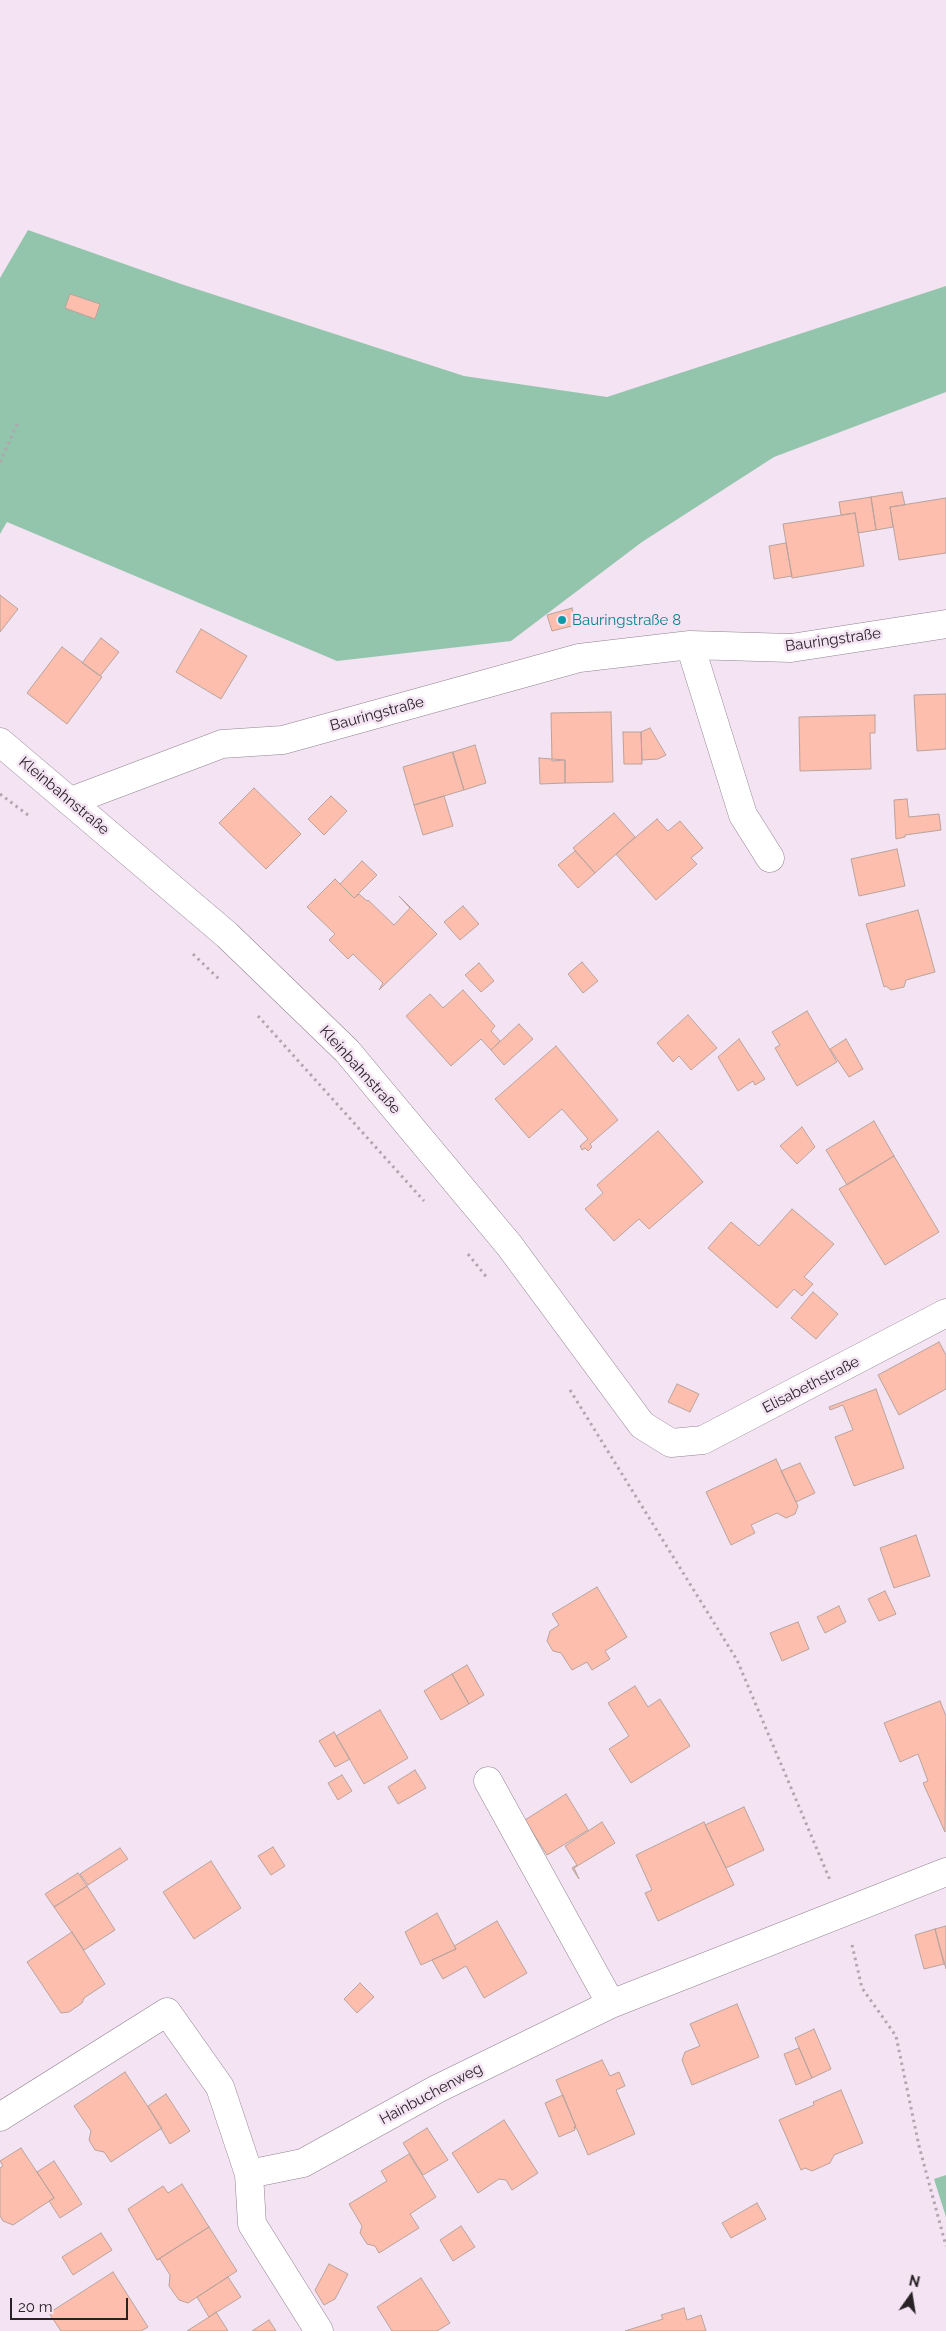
<!DOCTYPE html>
<meta charset="utf-8">
<style>
body{margin:0}
#map{position:relative;width:946px;height:2331px;overflow:hidden;background:#f4e3f2;font-family:Raleway,sans-serif}
canvas{display:block}
.north{position:absolute;left:886px;top:2271px;width:50px;height:50px;-webkit-text-stroke:4px #f4e3f2;paint-order:stroke;rotate:13deg;font-size:14px;font-weight:700;line-height:20px;text-align:center;color:#282227}
.north::after{content:'';display:block;margin:auto;width:18px;height:22px;background:#282227;clip-path:polygon(50% 0,100% 100%,50% 72%,0 100%)}
.scale{position:absolute;left:10px;top:2298px;width:118px;height:22px;box-sizing:border-box;border:2px solid #282227;border-top:0;padding-left:6px;font-size:15px;line-height:18px;white-space:nowrap;color:#282227;-webkit-text-stroke:4px #f4e3f2;paint-order:stroke}
</style>
<div id="map">
<canvas width="946" height="2331"></canvas>
<div class="north">N</div>
<div class="scale">20 m</div>
</div>
<script>
const c = document.querySelector('canvas').getContext('2d');
c.lineJoin = 'round';
function fillPath(path, color) {
  c.fillStyle = color;
  c.fill(path, 'evenodd');
}
function shape(rows) {
  const path = new Path2D();
  for (const r of rows) {
    path.moveTo(r[0], r[1]);
    for (let i = 2; i < r.length; i += 2) path.lineTo(r[i], r[i + 1]);
  }
  return path;
}
function strokePath(path, color, width, dash) {
  c.strokeStyle = color;
  c.lineWidth = width;
  c.lineCap = dash ? 'butt' : 'round';
  c.setLineDash(dash || []);
  c.stroke(path);
}
function label(font, color, halo, rows, align = 'center') {
  c.font = font + ' Raleway,sans-serif';
  c.lineWidth = 5;
  c.setLineDash([]);
  c.textBaseline = 'middle';
  c.strokeStyle = halo;
  c.fillStyle = color;
  for (const [text, x, y, turn = 0] of rows) {
    c.save();
    c.translate(x, y);
    c.rotate((+turn || 0) * Math.PI / 180);
    c.textAlign = isNaN(turn) ? turn : align;
    if (halo) c.strokeText(text, 0, 0);
    c.fillText(text, 0, 0);
    c.restore();
  }
}
fillPath(shape([
 [28,230,181,284,464,376,607,397,946,286,946,392,774,457,642,542,511,641,337,661,7,522,0,534,0,278],
 [946,2175,946,2217,934,2179]
]), '#93c5ac');
const building = shape([
 [70,294,100,304,95,319,65,308,70,294],
 [902,492,905,505,890,507,893,527,876,530,871,497,902,492],
 [871,497,876,530,858,533,855,513,841,515,839,502,871,497],
 [946,498,946,553,899,560,890,507,946,498],
 [855,513,864,566,792,578,783,524,855,513],
 [786,543,792,576,774,579,769,546,786,543],
 [0,595,18,609,0,632,0,595],
 [572,608,576,625,552,631,547,615,572,608],
 [201,629,247,656,221,699,176,672,201,629],
 [101,638,119,652,100,676,82,663,101,638],
 [62,647,102,677,67,724,27,693,62,647],
 [946,694,946,749,917,751,914,695,946,694],
 [611,712,613,782,565,783,565,760,552,761,551,713,611,712],
 [875,715,875,733,870,733,871,769,800,771,799,717,875,715],
 [650,728,666,755,658,759,642,760,641,732,650,728],
 [623,732,641,732,642,764,624,764,623,732],
 [475,745,486,783,464,790,453,752,475,745],
 [452,752,464,790,414,805,403,767,452,752],
 [539,758,565,760,565,783,540,784,539,758],
 [254,788,301,834,266,869,219,823,254,788],
 [331,796,347,811,324,835,308,819,331,796],
 [444,796,453,826,423,835,414,805,444,796],
 [907,799,909,817,939,814,941,830,905,835,905,837,896,839,894,800,907,799],
 [614,813,635,837,595,873,573,848,614,813],
 [657,819,668,831,680,821,703,848,691,858,697,864,656,900,616,854,657,819],
 [897,849,905,886,859,896,851,859,897,849],
 [575,851,595,873,578,888,558,865,575,851],
 [362,861,377,875,354,898,340,884,362,861],
 [335,879,354,898,359,894,367,901,368,900,394,925,410,908,399,896,437,934,379,990,383,983,353,954,348,959,329,940,335,934,307,907,335,879],
 [463,906,479,924,460,940,444,922,463,906],
 [918,910,935,972,906,980,904,987,891,990,886,986,884,987,866,924,918,910],
 [582,962,598,981,583,993,568,974,582,962],
 [479,963,494,981,481,992,465,975,479,963],
 [463,990,495,1026,491,1031,500,1041,491,1050,481,1039,451,1066,406,1016,430,994,443,1008,463,990],
 [807,1011,837,1062,797,1086,775,1048,780,1045,772,1032,807,1011],
 [688,1015,717,1048,691,1070,679,1056,673,1062,657,1043,688,1015],
 [519,1024,533,1039,504,1065,491,1050,519,1024],
 [739,1039,765,1079,755,1085,753,1081,738,1091,718,1057,739,1039],
 [846,1039,863,1069,849,1077,830,1049,846,1039],
 [556,1046,618,1120,590,1144,592,1147,588,1151,585,1148,582,1150,580,1146,588,1139,562,1109,529,1138,495,1099,556,1046],
 [874,1121,894,1156,847,1185,826,1150,874,1121],
 [802,1127,815,1147,797,1164,780,1146,802,1127],
 [658,1131,703,1182,649,1229,639,1219,614,1241,585,1209,603,1193,597,1185,658,1131],
 [894,1156,939,1232,885,1265,839,1189,894,1156],
 [792,1209,834,1244,804,1277,813,1284,802,1296,794,1289,777,1308,708,1248,731,1222,759,1246,792,1209],
 [813,1292,838,1314,816,1339,791,1318,813,1292],
 [939,1342,946,1355,946,1389,899,1415,878,1375,939,1342],
 [677,1384,699,1394,690,1412,668,1402,677,1384],
 [876,1389,904,1468,854,1486,835,1437,853,1430,843,1405,830,1410,829,1407,876,1389],
 [776,1459,798,1506,795,1514,786,1518,777,1513,751,1525,755,1533,731,1545,706,1492,776,1459],
 [800,1463,815,1493,796,1502,781,1471,800,1463],
 [916,1535,930,1576,894,1588,880,1548,916,1535],
 [597,1587,627,1637,605,1651,610,1659,592,1670,587,1662,572,1670,561,1653,553,1651,547,1641,550,1631,559,1625,552,1614,597,1587],
 [885,1591,896,1614,879,1621,868,1599,885,1591],
 [839,1606,846,1622,825,1633,817,1617,839,1606],
 [798,1622,809,1649,782,1661,770,1633,798,1622],
 [467,1665,484,1695,469,1704,452,1674,467,1665],
 [452,1674,469,1704,441,1720,424,1691,452,1674],
 [635,1686,648,1707,660,1699,690,1746,631,1783,609,1749,629,1736,608,1703,635,1686],
 [940,1701,946,1716,945,1832,923,1783,928,1781,918,1754,900,1762,884,1723,940,1701],
 [380,1710,408,1758,364,1784,336,1736,380,1710],
 [334,1732,350,1759,335,1767,319,1741,334,1732],
 [415,1770,426,1788,398,1804,388,1787,415,1770],
 [342,1775,352,1791,338,1800,328,1783,342,1775],
 [566,1794,588,1830,547,1855,525,1820,566,1794],
 [744,1807,764,1850,726,1868,705,1825,744,1807],
 [602,1822,615,1843,574,1868,579,1879,572,1868,577,1865,565,1846,602,1822],
 [704,1822,734,1885,658,1921,645,1893,652,1890,636,1855,704,1822],
 [273,1847,285,1866,271,1875,258,1856,273,1847],
 [120,1848,128,1859,88,1885,80,1874,120,1848],
 [211,1861,241,1908,194,1939,163,1892,211,1861],
 [78,1873,87,1886,54,1907,45,1894,78,1873],
 [87,1886,115,1930,84,1950,54,1907,87,1886],
 [437,1913,456,1949,421,1965,405,1932,437,1913],
 [497,1921,527,1973,484,1998,466,1966,443,1979,432,1960,456,1949,454,1946,497,1921],
 [946,1926,946,1969,935,1929,946,1926],
 [935,1929,944,1964,924,1969,915,1935,935,1929],
 [72,1932,105,1984,84,1998,82,2003,69,2012,61,2013,27,1962,72,1932],
 [360,1983,374,1997,357,2013,344,1999,360,1983],
 [737,2004,759,2057,692,2085,682,2060,685,2052,700,2046,690,2024,737,2004],
 [814,2029,831,2069,812,2078,795,2038,814,2029],
 [799,2048,812,2078,796,2085,784,2054,799,2048],
 [602,2060,610,2076,619,2072,625,2086,616,2090,635,2134,588,2155,577,2129,574,2127,576,2127,556,2080,602,2060],
 [125,2072,162,2128,111,2162,104,2152,95,2150,89,2140,91,2131,74,2106,125,2072],
 [841,2090,863,2143,834,2155,830,2163,812,2171,805,2168,801,2170,779,2120,814,2105,813,2102,841,2090],
 [166,2094,190,2131,170,2144,148,2106,166,2094],
 [563,2095,576,2127,574,2127,575,2130,559,2137,545,2103,563,2095],
 [504,2120,538,2173,512,2190,506,2180,499,2179,478,2193,452,2153,504,2120],
 [427,2128,448,2160,423,2175,403,2143,427,2128],
 [21,2148,54,2198,13,2225,3,2221,0,2216,0,2168,3,2166,0,2161,21,2148],
 [409,2154,436,2197,410,2214,419,2228,379,2253,375,2246,367,2244,360,2233,362,2226,349,2204,387,2181,381,2171,409,2154],
 [54,2161,82,2204,60,2218,49,2201,54,2198,37,2172,54,2161],
 [182,2184,209,2227,157,2260,128,2209,163,2186,168,2193,182,2184],
 [757,2203,766,2219,731,2238,722,2223,757,2203],
 [461,2226,475,2247,453,2261,440,2240,461,2226],
 [209,2227,237,2271,188,2303,179,2300,169,2286,170,2275,160,2259,157,2260,209,2227],
 [101,2233,112,2250,73,2275,62,2257,101,2233],
 [329,2264,348,2274,335,2299,324,2305,315,2290,329,2264],
 [113,2272,148,2327,141,2331,61,2331,49,2313,113,2272],
 [228,2277,241,2297,209,2317,197,2297,228,2277],
 [421,2278,450,2323,437,2331,392,2331,377,2307,421,2278],
 [684,2308,687,2320,701,2315,706,2331,625,2331,663,2319,661,2315,684,2308],
 [216,2312,228,2331,187,2331,209,2317,216,2312],
 [269,2320,276,2331,252,2331,269,2320]
]);
fillPath(building, '#fdbead');
strokePath(building, '#b8a39d', 1);
const minor = shape([
 [690,645,743,815,770,858],
 [0,742,227,935,347,1051,509,1245,642,1425,671,1443,703,1440,946,1313],
 [71,801,222,744,283,740,579,658,690,645,791,648,946,624],
 [488,1781,611,2004],
 [0,2117,167,2012,220,2087,249,2174,252,2224,319,2331],
 [249,2174,303,2163,437,2089,611,2004,946,1872]
]);
strokePath(minor, '#928391', 29);
strokePath(shape([
 [0,462,18,422],
 [0,794,28,815],
 [193,954,221,981],
 [258,1016,424,1201],
 [468,1254,488,1279],
 [570,1390,737,1660,830,1880],
 [852,1945,862,1988,896,2036,919,2146,946,2246]
]), '#b2a4b0', 3, [2.5, 4]);
strokePath(minor, '#fff', 28);
for (const [x, y, r, color] of [
 [562,620,5,"#0f9aa8"]
]) {
  const dot = new Path2D();
  dot.arc(x, y, r, 0, 2 * Math.PI);
  c.fillStyle = color;
  c.fill(dot);
  strokePath(dot, '#f4e3f2', 2);
}
label('15px', '#0d838f', '#f4e3f2', [
 ["Bauringstraße 8",572,620]
], 'left');
label('15px', '#282227', '#f4e3f2', [
 ["Bauringstraße",833,640,-8],
 ["Bauringstraße",377,714,-15],
 ["Kleinbahnstraße",64,796,40],
 ["Kleinbahnstraße",360,1070,48],
 ["Elisabethstraße",811,1385,-27],
 ["Hainbuchenweg",431,2094,-28]
]);
</script>
